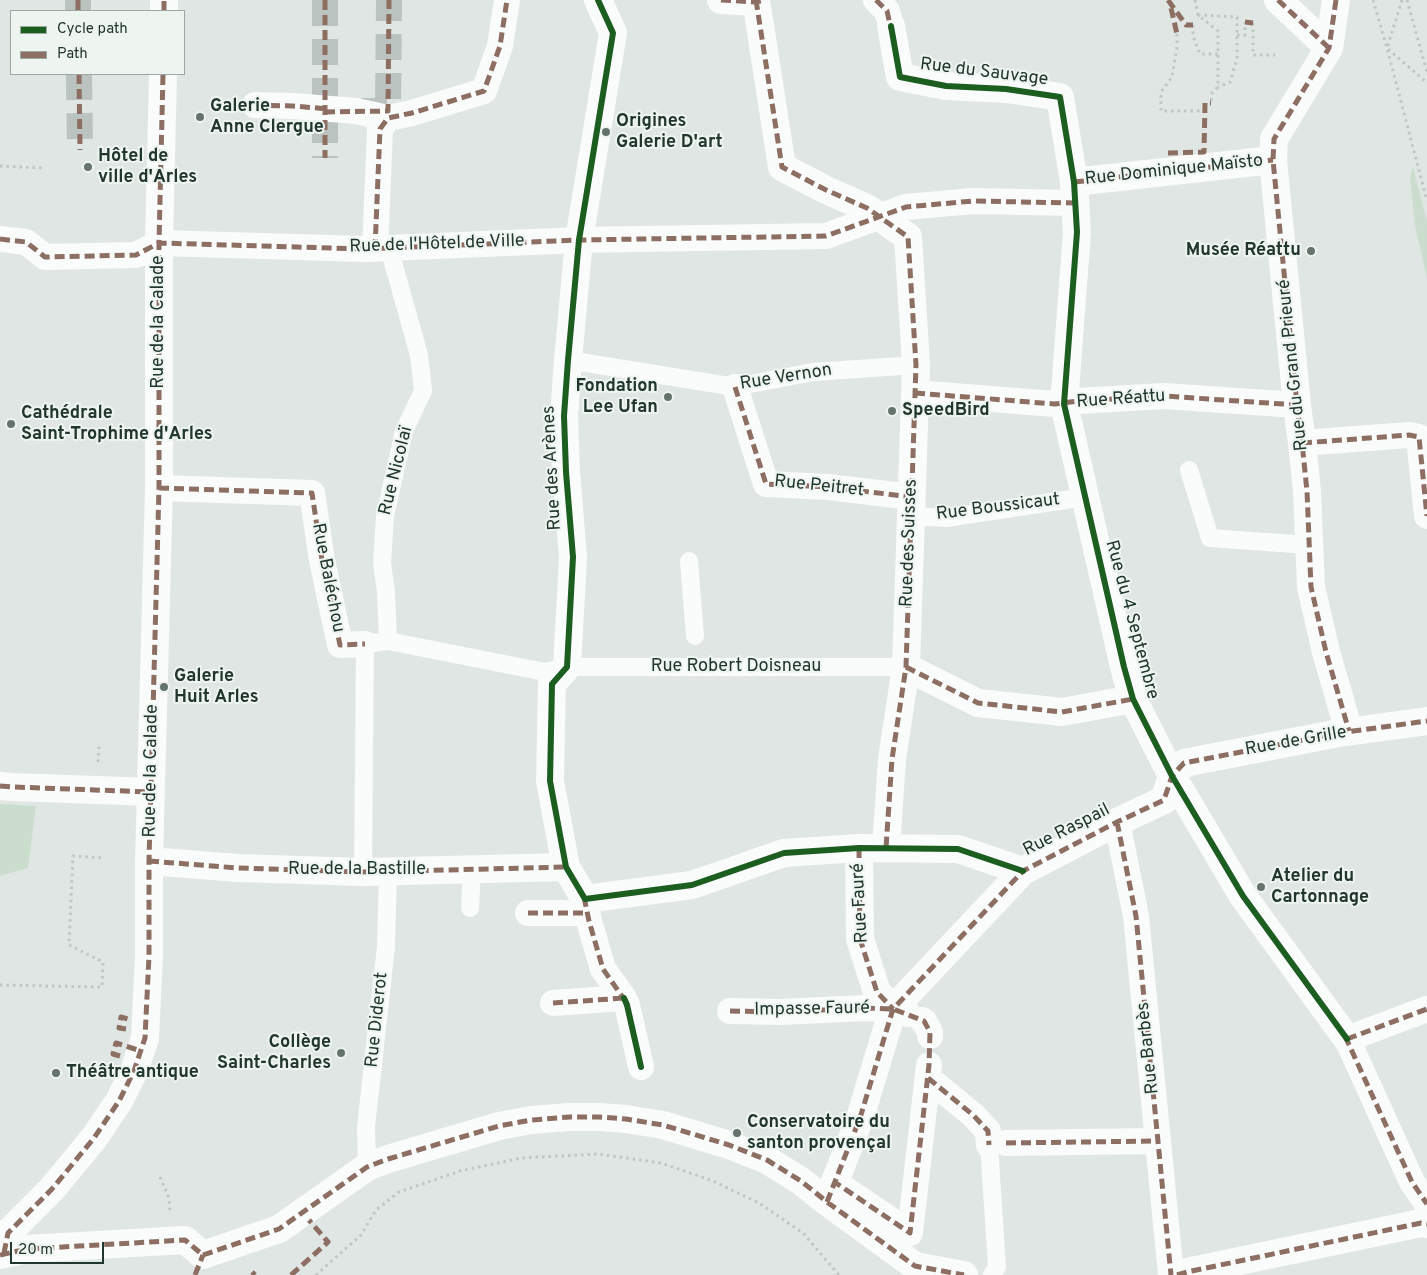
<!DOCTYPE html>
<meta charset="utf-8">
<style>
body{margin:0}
#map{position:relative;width:1427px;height:1275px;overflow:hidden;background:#e0e6e3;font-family:Overpass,sans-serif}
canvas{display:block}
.legend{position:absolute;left:10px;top:10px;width:175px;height:65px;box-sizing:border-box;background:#eef5f1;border:1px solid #9ca9a3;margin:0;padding:6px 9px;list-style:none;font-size:15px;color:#21362d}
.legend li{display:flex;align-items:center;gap:10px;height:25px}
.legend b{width:25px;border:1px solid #9ca9a3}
.scale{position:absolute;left:10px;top:1242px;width:94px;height:22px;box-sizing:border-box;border:2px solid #21362d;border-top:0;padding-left:6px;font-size:15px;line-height:18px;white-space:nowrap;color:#21362d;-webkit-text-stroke:4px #eef5f1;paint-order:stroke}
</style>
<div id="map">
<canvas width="1427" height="1275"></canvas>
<ul class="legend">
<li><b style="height:6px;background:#1b5e20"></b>Cycle path</li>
<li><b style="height:6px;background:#8d6e63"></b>Path</li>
</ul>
<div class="scale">20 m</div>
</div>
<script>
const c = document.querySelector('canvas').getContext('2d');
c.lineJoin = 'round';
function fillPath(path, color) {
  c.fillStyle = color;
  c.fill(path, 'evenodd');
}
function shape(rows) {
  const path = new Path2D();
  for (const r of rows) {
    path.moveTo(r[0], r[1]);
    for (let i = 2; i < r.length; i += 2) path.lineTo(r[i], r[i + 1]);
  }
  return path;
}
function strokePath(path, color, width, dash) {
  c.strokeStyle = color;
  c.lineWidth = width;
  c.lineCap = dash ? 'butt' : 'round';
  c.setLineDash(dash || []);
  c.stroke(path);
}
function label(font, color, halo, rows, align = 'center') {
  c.font = font + ' Overpass,sans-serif';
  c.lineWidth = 4;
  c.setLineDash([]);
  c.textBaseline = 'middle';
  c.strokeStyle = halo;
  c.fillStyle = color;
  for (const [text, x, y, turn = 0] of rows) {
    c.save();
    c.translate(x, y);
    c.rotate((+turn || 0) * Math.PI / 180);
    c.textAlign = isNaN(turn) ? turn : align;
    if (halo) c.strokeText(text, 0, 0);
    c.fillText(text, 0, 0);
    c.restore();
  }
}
fillPath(shape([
 [1413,167,1427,221,1427,278,1415,226,1410,178],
 [0,804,36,806,28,868,0,876]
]), '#cbdece');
strokePath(shape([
 [78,0,78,11],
 [325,0,325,158],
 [79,74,80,150],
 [361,111,388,111,389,0]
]), '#bac3bf', 26, [26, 13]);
strokePath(shape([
 [1195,0,1198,15,1218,31,1218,87,1212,93,1211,103],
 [1373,0,1387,48,1427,201],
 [1402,0,1387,48,1427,83],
 [1407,0,1427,72],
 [1198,15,1237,17,1237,59,1230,82,1218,87],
 [1253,23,1253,55,1275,55],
 [1193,25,1193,36,1200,54,1218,54],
 [1177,34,1177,47,1172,77,1161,92,1161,111,1205,111],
 [1237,35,1245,35,1245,22],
 [0,166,43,168],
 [98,762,99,746],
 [0,985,102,987,103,962,69,945,73,856,104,858],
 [160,1177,169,1198,170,1212],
 [316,1275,361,1235,376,1210,399,1192,460,1171,521,1158,598,1154,661,1163,713,1181,759,1203,803,1233,839,1275]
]), '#bfc7c3', 3, [2.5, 4]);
strokePath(shape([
 [568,360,735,387,813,372,916,365],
 [1189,470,1210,538,1308,545],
 [910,516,946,518,1085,497],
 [689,561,695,636],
 [388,641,386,592,382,563,385,516,404,431,423,391,419,355,389,248],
 [363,872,365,644,388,641,545,672,567,667,906,667],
 [470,908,472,869],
 [989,1145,997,1267,992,1275],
 [367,1167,366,1127,386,947,388,872]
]), '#fafbfb', 18);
strokePath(shape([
 [876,0,887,11,891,26],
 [255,105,293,106,356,111,388,118],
 [0,239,26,242,45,257,136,255,159,243,365,249,579,240,826,236,906,207,973,201,1075,203],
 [375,249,380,129,388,118,412,113,484,91,500,46,507,0],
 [735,387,766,484,828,487,912,497],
 [915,393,1055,404,1078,401,1164,396,1297,405],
 [1302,443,1409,435,1419,437,1427,516],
 [159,488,312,493,322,560,340,645,365,644],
 [1117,822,1136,916,1171,1275],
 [585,899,589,921,603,969,624,998,627,1005,641,1067],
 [528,913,587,913],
 [553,1003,624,998],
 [1427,1009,1347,1039,1412,1182,1427,1204],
 [730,1011,781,1012,864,1008,893,1009,908,1014],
 [922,1020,924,1021,930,1032,930,1036],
 [928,1078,973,1115,988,1131,989,1145],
 [1006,1143,1158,1141],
 [836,1183,910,1233,929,1065]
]), '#fafbfb', 26);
strokePath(shape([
 [598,0,613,33,579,240,568,360,564,416,566,472,573,557,567,667,552,684,550,781,566,867,585,899,692,885,784,853,859,848,958,849,1023,871],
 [721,0,756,2],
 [756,0,782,167,826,190,867,208,908,237,916,365,906,667,892,759,886,848],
 [1278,0,1329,48],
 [1336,0,1329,48,1274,139,1273,160,1297,405,1302,443,1307,491,1311,587,1326,652,1349,731],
 [164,11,164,0],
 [891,26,900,77,946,86,1006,89,1060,97,1074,182,1077,232,1064,404,1124,667,1133,699,1172,776,1243,896,1347,1039],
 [1074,182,1273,160],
 [906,667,978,703,1062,712,1133,699],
 [0,786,13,787,151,792],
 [859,848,860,939,877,992,893,1009],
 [149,861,238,868,363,872,566,867],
 [827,1202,860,1118,893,1009,1023,871,1117,822,1164,800,1172,776,1184,763,1339,733,1427,721],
 [4,1253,8,1233,52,1189,94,1138,119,1101,134,1071,145,1038,149,956,149,861,159,488,159,243,163,74],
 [0,1255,27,1249,185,1240,203,1255],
 [203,1255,279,1229,367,1167,388,1159,499,1126,531,1120,570,1117,599,1117,626,1119,663,1125,729,1145,767,1160,801,1181,827,1202,915,1266,964,1275],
 [1177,1275,1187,1272,1421,1223,1427,1224]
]), '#fafbfb', 28);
strokePath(shape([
 [78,0,78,11],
 [325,0,325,158],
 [721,0,756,2,764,0],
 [756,0,782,167,826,190,867,208,908,237,916,365,906,667,892,759,886,848],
 [876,0,887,11,891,29],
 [1168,0,1186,25,1193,25],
 [1278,0,1329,48],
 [1336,0,1329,48,1274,139,1273,160,1297,405,1302,443,1307,491,1311,587,1326,652,1349,731],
 [1171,8,1177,34],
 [164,11,164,0],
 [1245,22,1253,23],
 [79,74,80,150],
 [255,105,293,106,329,109],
 [325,112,388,111,389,0],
 [1168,153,1204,152,1205,103,1211,103],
 [1074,182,1273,160],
 [0,239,26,242,45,257,136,255,159,243,365,249,579,240,826,236,906,207,973,201,1075,203],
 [375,249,380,129,388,118,412,113,484,91,500,46,507,0],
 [735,387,766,484,828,487,912,497],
 [915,393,1055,404,1078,401,1164,396,1297,405],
 [1302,443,1409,435,1419,437,1427,516],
 [159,488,312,493,322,560,340,645,365,644],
 [906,667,978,703,1062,712,1133,699],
 [0,786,13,787,151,792],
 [1117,822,1136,916,1171,1275],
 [859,848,860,939,877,992,893,1009],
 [149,861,238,868,363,872,566,867],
 [584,897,589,921,603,969,626,1002],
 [528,913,587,913],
 [553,1003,624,998],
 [730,1011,781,1012,864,1008,893,1009,924,1021,930,1032,929,1065,910,1233,836,1183],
 [126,1029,119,1028,121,1017,128,1019],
 [1345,1036,1412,1182,1427,1204],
 [1347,1039,1427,1009],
 [120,1056,113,1054,116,1043,141,1051],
 [928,1078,973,1115,988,1131,989,1145],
 [1006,1143,1158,1141],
 [827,1202,860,1118,893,1009,1023,871,1117,822,1164,800,1172,776,1184,763,1339,733,1427,721],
 [4,1253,8,1233,52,1189,94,1138,119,1101,134,1071,145,1038,149,956,149,861,159,488,159,243,163,74],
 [0,1255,27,1249,185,1240,203,1255],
 [203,1255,279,1229,367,1167,388,1159,499,1126,531,1120,570,1117,599,1117,626,1119,663,1125,729,1145,767,1160,801,1181,827,1202,915,1266,964,1275],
 [252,1272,255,1275],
 [195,1275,203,1255],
 [291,1275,328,1242,309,1220],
 [1177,1275,1187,1272,1421,1223,1427,1224]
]), '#8d6e63', 5, [10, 5]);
strokePath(shape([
 [598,0,613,33,579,240,568,360,564,416,566,472,573,557,567,667,552,684,550,781,566,867,585,899,692,885,784,853,859,848,958,849,1023,871],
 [891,26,900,77,946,86,1006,89,1060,97,1074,182,1077,232,1064,404,1124,667,1133,699,1172,776,1243,896,1347,1039],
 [624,998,627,1005,641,1067]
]), '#1b5e20', 6);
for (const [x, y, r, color] of [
 [200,117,5,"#64746d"],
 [606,132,5,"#64746d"],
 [88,167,5,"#64746d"],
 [1311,251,5,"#64746d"],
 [668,397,5,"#64746d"],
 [892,411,5,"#64746d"],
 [11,424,5,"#64746d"],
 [164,687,5,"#64746d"],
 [1261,887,5,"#64746d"],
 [341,1053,5,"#64746d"],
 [56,1073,5,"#64746d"],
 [737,1133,5,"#64746d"]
]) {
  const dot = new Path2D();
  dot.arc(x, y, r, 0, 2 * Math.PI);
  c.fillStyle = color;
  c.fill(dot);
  strokePath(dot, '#eef5f1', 2);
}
label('18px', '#21362d', '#eef5f1', [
 ["Rue du Sauvage",984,73,7],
 ["Rue Dominique Maïsto",1174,171,-6],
 ["Rue de l'Hôtel de Ville",437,245,-2],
 ["Rue de la Calade",159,322,-90],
 ["Rue du Grand Prieuré",1294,365,-96],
 ["Rue Vernon",786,378,-9],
 ["Rue Réattu",1121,400,-4],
 ["Rue des Arènes",553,468,-93],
 ["Rue Nicolaï",397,471,-76],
 ["Rue Peitret",819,487,6],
 ["Rue Boussicaut",998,508,-7],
 ["Rue des Suisses",910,543,-88],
 ["Rue Baléchou",327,578,79],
 ["Rue du 4 Septembre",1131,620,75],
 ["Rue Robert Doisneau",736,667],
 ["Rue de Grille",1296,742,-10],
 ["Rue de la Calade",152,771,-89],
 ["Rue Raspail",1067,831,-27],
 ["Rue de la Bastille",357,870],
 ["Rue Fauré",861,903,-93],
 ["Impasse Fauré",812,1010,-1],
 ["Rue Diderot",378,1020,-84],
 ["Rue Barbès",1149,1048,-96]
]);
label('bold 18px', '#21362d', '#eef5f1', [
 ["Galerie",210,107],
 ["Anne Clergue",210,128],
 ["Origines",616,122],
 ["Galerie D'art",616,143],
 ["Hôtel de",98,157],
 ["ville d'Arles",98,178],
 ["Musée Réattu",1301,251,"right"],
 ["Fondation",658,387,"right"],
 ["Lee Ufan",658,408,"right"],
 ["SpeedBird",902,411],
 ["Cathédrale",21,414],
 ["Saint-Trophime d'Arles",21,435],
 ["Galerie",174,677],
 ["Huit Arles",174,698],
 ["Atelier du",1271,877],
 ["Cartonnage",1271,898],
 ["Collège",331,1043,"right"],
 ["Saint-Charles",331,1064,"right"],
 ["Théâtre antique",66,1073],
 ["Conservatoire du",747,1123],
 ["santon provençal",747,1144]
], 'left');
</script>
